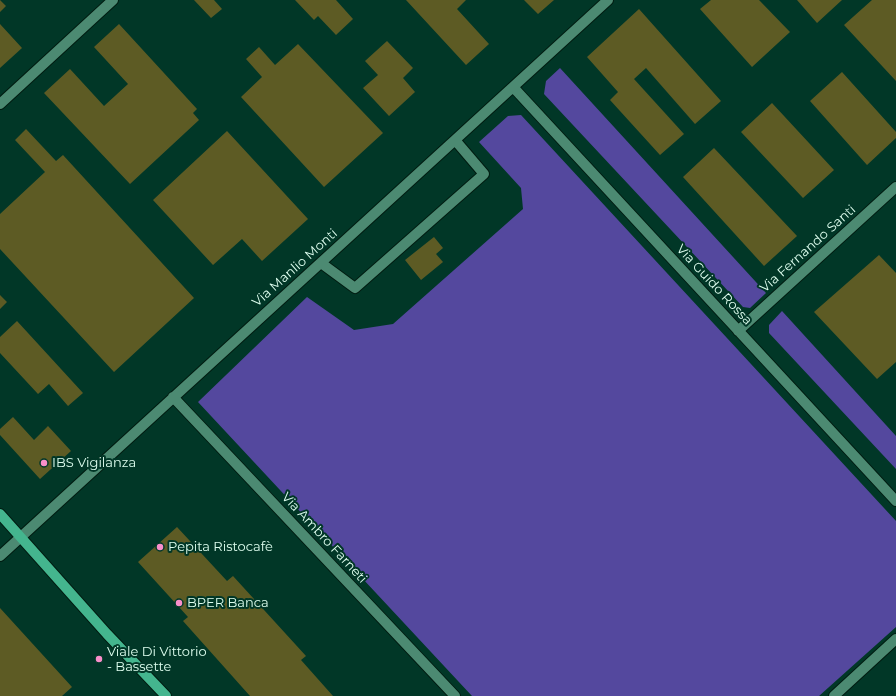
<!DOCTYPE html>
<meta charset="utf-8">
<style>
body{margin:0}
canvas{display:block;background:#013727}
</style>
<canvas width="896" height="696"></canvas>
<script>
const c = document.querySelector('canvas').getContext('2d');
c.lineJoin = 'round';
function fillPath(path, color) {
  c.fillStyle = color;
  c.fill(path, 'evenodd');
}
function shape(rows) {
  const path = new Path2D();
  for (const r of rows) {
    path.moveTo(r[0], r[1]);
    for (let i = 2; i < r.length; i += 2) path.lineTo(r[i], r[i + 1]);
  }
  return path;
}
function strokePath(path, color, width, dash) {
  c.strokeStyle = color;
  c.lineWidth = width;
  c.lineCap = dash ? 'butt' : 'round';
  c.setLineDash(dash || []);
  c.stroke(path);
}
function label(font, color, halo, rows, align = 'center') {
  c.font = font + ' Montserrat,sans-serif';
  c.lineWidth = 4;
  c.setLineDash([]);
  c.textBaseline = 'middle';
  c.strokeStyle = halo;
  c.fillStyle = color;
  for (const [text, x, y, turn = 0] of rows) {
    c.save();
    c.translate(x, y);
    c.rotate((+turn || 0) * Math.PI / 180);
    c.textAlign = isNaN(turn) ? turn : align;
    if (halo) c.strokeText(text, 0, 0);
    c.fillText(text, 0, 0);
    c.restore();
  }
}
fillPath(shape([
 [560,68,766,293,750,308,743,307,544,94,546,81],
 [521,115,896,521,896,627,819,696,472,696,198,402,307,297,354,330,393,324,523,209,521,188,479,142,508,116],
 [782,311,896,436,896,469,769,333,769,325]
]), '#54489e');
fillPath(shape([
 [0,0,6,6,0,12],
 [194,0,214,0,222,9,211,18],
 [295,0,336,0,353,19,336,35,318,16,314,20],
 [406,0,466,0,457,9,489,44,466,65],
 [524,0,554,0,538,14],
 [711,0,759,0,790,32,752,67,700,9],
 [797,0,842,0,817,23],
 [872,0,896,0,896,81,844,25],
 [639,9,721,101,695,124,646,68,634,79,684,134,660,155,610,100,618,92,587,57],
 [0,24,22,48,0,68],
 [119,24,197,109,193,113,199,120,130,184,44,93,70,69,104,106,128,84,94,47],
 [387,41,413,68,403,78,415,92,389,116,363,88,378,75,365,61],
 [298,44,383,133,324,187,241,97,262,77,246,59,259,47,275,65],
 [842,72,896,132,896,138,867,165,810,101],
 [772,103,834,170,803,198,741,132],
 [26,129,56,161,63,155,194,298,114,372,0,249,0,214,45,172,15,140],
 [227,131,308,219,262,261,242,239,213,265,153,200],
 [714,148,797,236,764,266,683,177],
 [434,237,443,248,436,254,443,262,421,280,405,260],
 [879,255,896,273,896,362,877,379,814,312],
 [0,295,7,302,0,309],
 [17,321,83,393,68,406,49,384,38,394,0,353,0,337],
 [13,417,34,440,48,426,71,451,40,479,0,435,0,429],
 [177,527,227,581,233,576,306,656,301,660,333,696,250,696,183,621,188,617,138,562],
 [0,608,72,687,62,696,0,696]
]), '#5d5b24');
const minor = shape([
 [513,87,896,501],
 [0,104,113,0],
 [321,263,355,288,484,174,455,140],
 [738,331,896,187],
 [173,397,455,696],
 [0,556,608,0],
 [834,696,896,639]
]);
const major = shape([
 [0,514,107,634,166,696]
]);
strokePath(minor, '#001c11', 12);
strokePath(major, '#001c11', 12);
strokePath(minor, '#4c8a72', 10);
strokePath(major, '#44b58e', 10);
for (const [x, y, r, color] of [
 [44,463,4,"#f98fca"],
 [160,547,4,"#f98fca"],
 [179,603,4,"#f98fca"],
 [99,659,4,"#f98fca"]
]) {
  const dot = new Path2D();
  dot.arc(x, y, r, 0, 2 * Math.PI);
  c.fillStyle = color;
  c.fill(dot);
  strokePath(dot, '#013727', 1.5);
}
label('13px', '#defeef', '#013727', [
 ["Via Fernando Santi",808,249,-42],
 ["Via Manlio Monti",295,268,-42],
 ["Via Guido Rossa",714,285,47],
 ["Via Ambro Farneti",324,538,47]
]);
label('13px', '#defeef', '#013727', [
 ["IBS Vigilanza",52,463],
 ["Pepita Ristocafè",168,547],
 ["BPER Banca",187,603],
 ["Viale Di Vittorio",107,652],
 ["- Bassette",107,667]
], 'left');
</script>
